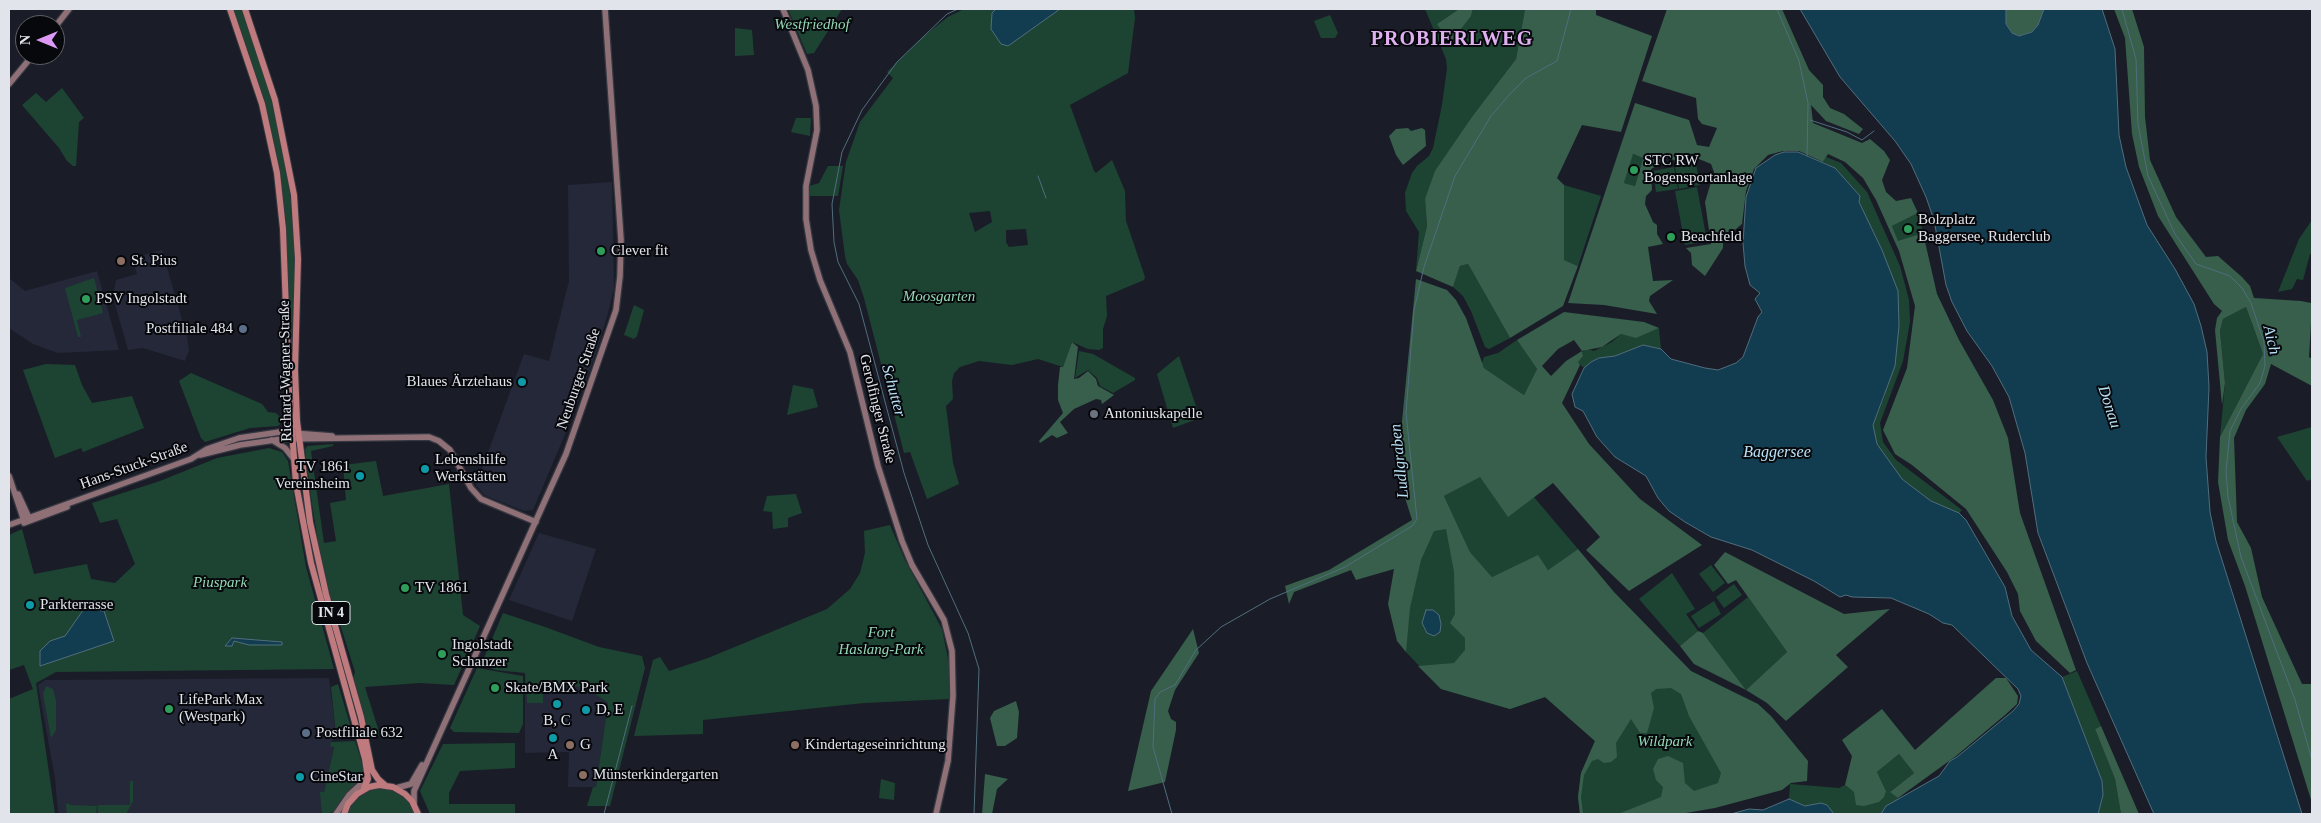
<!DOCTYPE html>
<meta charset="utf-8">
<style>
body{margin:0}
#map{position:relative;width:2321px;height:823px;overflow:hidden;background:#1a1d28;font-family:Georgia,serif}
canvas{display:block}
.frame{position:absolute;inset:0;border:10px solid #e2e4ec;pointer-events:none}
.north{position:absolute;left:15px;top:15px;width:50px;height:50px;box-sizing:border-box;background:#07080c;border:1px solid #5f6066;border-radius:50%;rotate:270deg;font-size:14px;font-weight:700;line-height:20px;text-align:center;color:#e2e4ec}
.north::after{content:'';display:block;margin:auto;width:18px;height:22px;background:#dc99f4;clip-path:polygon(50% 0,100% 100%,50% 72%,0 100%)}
</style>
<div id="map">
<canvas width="2321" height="823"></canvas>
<div class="frame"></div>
<div class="north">N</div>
</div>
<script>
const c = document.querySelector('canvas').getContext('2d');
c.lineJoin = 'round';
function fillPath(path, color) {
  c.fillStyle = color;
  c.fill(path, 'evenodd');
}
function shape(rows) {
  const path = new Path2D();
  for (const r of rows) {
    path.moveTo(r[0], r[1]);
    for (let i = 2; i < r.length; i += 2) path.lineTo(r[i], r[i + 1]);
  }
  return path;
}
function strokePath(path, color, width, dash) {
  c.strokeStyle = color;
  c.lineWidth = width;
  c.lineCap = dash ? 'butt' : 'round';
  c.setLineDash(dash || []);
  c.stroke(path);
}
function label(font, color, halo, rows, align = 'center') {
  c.font = font + ' Georgia,serif';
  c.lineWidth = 4;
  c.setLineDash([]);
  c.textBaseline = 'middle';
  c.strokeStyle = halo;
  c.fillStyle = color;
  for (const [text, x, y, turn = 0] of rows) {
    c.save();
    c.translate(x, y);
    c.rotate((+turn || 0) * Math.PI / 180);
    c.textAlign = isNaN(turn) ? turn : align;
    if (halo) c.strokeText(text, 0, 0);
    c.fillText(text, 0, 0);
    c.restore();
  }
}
fillPath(shape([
 [612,182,614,288,608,313,593,362,563,439,533,510,524,511,484,495,476,485,524,354,549,361,569,281,568,185],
 [162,250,187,337,189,350,185,361,143,348,128,350,113,297,116,280,137,274,132,258],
 [97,271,119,350,58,353,33,344,9,328,9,278,25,291],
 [539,533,596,549,572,621,509,600],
 [525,677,543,677,546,685,576,686,595,694,608,703,596,787,568,787,569,752,525,753],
 [329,678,336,735,331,742,334,746,324,792,325,814,58,814,55,778,38,685,45,680]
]), '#242838');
fillPath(shape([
 [232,9,243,9,270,84,290,185,295,259,294,419,285,231,276,155,265,102],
 [788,9,842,9,814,53,807,54],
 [964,9,996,9,992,13,1046,18,1060,9,1134,9,1135,18,1128,73,1070,105,1094,171,1096,173,1112,160,1125,191,1126,221,1145,277,1144,280,1106,296,1107,316,1103,329,1103,348,1099,350,1088,349,1072,342,1063,367,1038,359,1012,365,979,361,960,367,954,373,952,381,953,399,946,406,953,463,959,484,927,499,910,452,904,453,864,298,858,280,847,264,845,256,839,210,846,162,860,122,893,78,887,72,924,36,948,17],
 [990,211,992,222,975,232,969,213],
 [1026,229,1028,245,1009,247,1006,242,1006,230],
 [1425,9,1459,9,1437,24,1471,16,1473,9,1525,9,1516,59,1474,114,1425,199,1427,226,1416,271,1419,232,1406,211,1405,193,1412,173,1417,166,1429,156,1433,148,1442,105,1447,68,1446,59],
 [1330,15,1338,33,1335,38,1321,38,1314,21],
 [735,28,752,30,754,55,735,56],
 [62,88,84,118,79,122,76,166,73,166,67,161,59,148,22,105,36,93,46,102],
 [796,118,811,118,810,136,791,132],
 [1632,154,1643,158,1635,186,1624,183],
 [1826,157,1841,163,1867,192,1900,266,1909,300,1910,322,1903,361,1880,423,1883,442,1896,460,1962,510,1959,513,1931,501,1902,479,1877,445,1873,425,1885,395,1869,226,1859,202,1860,196,1835,168,1823,162],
 [1696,164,1700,185,1679,189,1675,167],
 [828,166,843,166,838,196,808,196,809,186,819,183],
 [1674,167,1678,189,1656,192,1653,171],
 [1564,185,1601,196,1578,266,1564,260],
 [1697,187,1707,241,1685,245,1675,191],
 [1918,213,1923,233,1898,242,1892,226],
 [2312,220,2312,253,2310,254,2303,280,2297,279,2292,289,2278,292,2299,239],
 [1468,264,1510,338,1489,349,1485,347,1471,311,1463,296,1453,287,1460,266],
 [94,278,103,313,77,320,81,337,78,337,65,288],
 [634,305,644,310,637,336,634,339,624,335],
 [2246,307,2263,354,2220,437,2225,383,2220,331,2223,319],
 [1659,328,1661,349,1643,345,1615,356,1599,358,1584,368,1577,362,1583,356,1582,352,1587,349,1594,351,1612,342,1621,334,1636,337],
 [1517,340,1537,369,1524,395,1484,368,1482,363,1484,357,1498,353],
 [1079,351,1093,354,1135,378,1135,380,1113,393,1100,386,1097,378,1088,370,1075,378],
 [1179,356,1200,418,1173,428,1157,374],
 [46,364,75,365,82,385,92,403,132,396,144,428,83,452,81,448,55,458,23,370],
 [191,373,262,404,268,412,276,413,280,417,280,424,278,426,250,428,205,442,201,438,179,381],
 [793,385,813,389,818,407,787,415],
 [2312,427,2312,479,2307,481,2277,437],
 [333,444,333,446,311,451,324,543,336,541,330,503,346,500,343,465,376,461,383,496,449,484,463,615,480,626,454,685,420,683,365,687,380,735,374,736,372,739,369,738,353,679,355,672,341,627,336,620,321,559,312,504,305,450,307,446],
 [269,448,282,452,288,461,306,567,334,669,56,672,36,683,55,814,9,814,9,699,33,689,24,665,9,670,9,535,22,529,34,574,87,564,91,579,115,583,135,564,117,519,100,523,92,503,160,481,217,458],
 [1480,476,1508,516,1533,496,1578,549,1548,570,1538,556,1492,577,1470,552,1444,496],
 [796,494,802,513,788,518,788,527,773,529,772,512,763,511,767,496],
 [1442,523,1490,588,1590,618,1794,761,1658,814,1580,814,1578,797,1581,773,1595,741,1545,697,1510,709,1441,689,1406,652,1403,638,1407,592,1427,534],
 [890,525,905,560,942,629,949,664,949,699,864,703,703,720,703,734,634,736,653,660,660,657,669,671,708,658,827,609,850,589,860,573,865,553,864,531],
 [1711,565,1725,583,1713,592,1699,574],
 [1672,573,1695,609,1686,614,1698,631,1680,646,1639,599],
 [1734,584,1742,595,1724,608,1716,597],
 [1748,597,1787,652,1746,690,1703,633],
 [1714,601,1721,614,1699,628,1691,616],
 [503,613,545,627,599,647,642,656,645,668,610,806,587,806,593,787,596,787,608,703,595,694,576,686,546,685,543,679,543,703,527,703,525,673,496,670,481,665],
 [477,668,523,676,523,724,519,733,454,732,450,728],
 [2077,671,2101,726,2095,729,2115,779,2121,814,2098,814,2103,795,2102,781,2062,677],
 [338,684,352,731,350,735,336,735,331,687],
 [46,686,53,689,56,701,56,730,51,738,43,694],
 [355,741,363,766,363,779,336,812,322,814,320,792,324,792,334,747,330,746,331,742],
 [515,743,515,768,460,771,449,793,449,804,515,804,515,814,430,814,420,791,443,744],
 [1899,754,1914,773,1891,791,1900,800,1887,806,1881,814,1834,814,1827,805,1821,803,1805,806,1789,799,1790,784,1839,788,1845,785,1854,792,1886,791,1877,772],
 [881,779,895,783,894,800,879,798],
 [130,781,133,781,133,801,126,814,98,814,98,805,130,805],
 [376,788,391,789,400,793,409,801,415,814,347,814,355,800,367,791],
 [69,803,69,805,97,806,96,814,67,814,66,804]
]), '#1d4432');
fillPath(shape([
 [1459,9,1473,9,1471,16,1450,43,1437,24],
 [1525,9,1596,9,1596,15,1652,36,1621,132,1582,125,1557,178,1564,185,1564,260,1578,266,1563,306,1510,338,1468,264,1460,266,1453,287,1416,271,1427,226,1425,199,1435,171,1474,114,1516,59],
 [1667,9,1782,9,1809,70,1823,85,1823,97,1830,108,1844,114,1863,129,1859,134,1826,121,1811,105,1813,123,1862,143,1870,139,1884,151,1890,160,1882,180,1886,192,1896,201,1911,198,1918,213,1892,226,1898,241,1923,233,1937,294,1959,340,1993,400,2008,438,2020,513,2076,670,2070,673,2036,641,2020,611,2018,594,2007,572,1966,509,1912,465,1895,454,1883,430,1907,368,1915,306,1899,251,1876,200,1863,178,1845,162,1828,154,1823,162,1799,151,1783,151,1768,155,1754,169,1746,191,1742,224,1723,240,1723,248,1705,276,1692,265,1691,253,1686,248,1711,244,1705,202,1714,172,1711,164,1699,159,1676,161,1664,156,1658,165,1651,169,1652,190,1646,196,1645,204,1653,222,1657,225,1657,234,1663,244,1648,247,1653,281,1673,280,1650,296,1649,301,1657,314,1604,305,1568,303,1635,103,1689,120,1697,145,1709,147,1717,128,1702,124,1698,119,1696,98,1642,81],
 [1633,154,1643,158,1635,186,1624,183],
 [2006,9,2044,9,2038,25,2032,32,2019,36,2012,33,2006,24],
 [2114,9,2132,9,2144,47,2145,117,2150,160,2176,217,2206,257,2218,256,2242,277,2250,286,2254,298,2301,301,2311,303,2312,306,2309,357,2312,359,2312,386,2271,364,2265,384,2246,410,2234,438,2237,522,2251,548,2262,597,2302,684,2312,684,2312,803,2245,586,2228,540,2218,482,2220,437,2263,354,2246,307,2223,319,2220,331,2225,383,2222,405,2215,330,2217,318,2222,311,2214,304,2158,216,2139,167,2132,134,2125,38],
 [1408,128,1411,131,1422,128,1425,130,1426,146,1403,165,1396,155,1389,136,1396,129],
 [1416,279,1447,290,1456,300,1466,318,1484,368,1524,395,1537,369,1517,340,1564,312,1644,322,1659,328,1636,338,1621,334,1602,347,1582,351,1583,356,1578,362,1580,365,1562,403,1589,444,1640,499,1702,545,1629,591,1586,550,1600,537,1553,483,1508,517,1480,477,1444,496,1470,552,1492,577,1538,555,1548,570,1578,549,1614,592,1691,671,1758,704,1771,716,1808,761,1807,781,1791,783,1782,790,1715,808,1680,814,1618,814,1661,797,1663,787,1656,780,1653,769,1658,759,1668,756,1683,763,1685,783,1694,791,1718,783,1721,773,1689,716,1681,694,1671,688,1656,689,1651,693,1654,708,1647,733,1640,733,1631,719,1616,743,1617,757,1611,762,1604,763,1598,759,1592,761,1584,775,1581,797,1583,814,1580,814,1578,797,1581,773,1595,741,1545,697,1510,709,1441,689,1418,666,1454,663,1465,650,1465,638,1450,623,1455,614,1454,572,1446,529,1434,531,1421,560,1410,608,1406,652,1397,641,1388,604,1394,569,1356,580,1351,570,1294,592,1289,604,1285,586,1329,570,1412,520,1397,472],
 [1574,340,1582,351,1566,361,1551,376,1542,366,1558,349],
 [1072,342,1078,347,1074,379,1079,378,1088,371,1096,379,1098,386,1114,395,1102,404,1101,400,1096,399,1074,409,1060,422,1068,433,1057,438,1052,435,1040,443,1039,441,1063,413,1058,400,1058,385,1060,367,1063,367],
 [1725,552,1844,614,1890,609,1836,655,1848,667,1786,721,1767,703,1746,690,1694,664,1680,646,1698,631,1703,633,1746,690,1787,652,1736,580,1728,584,1714,565],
 [1193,629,1199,653,1175,690,1168,711,1171,719,1176,722,1176,730,1165,782,1128,791,1151,691],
 [1996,678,2006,678,2018,696,2017,704,2005,715,1956,756,1898,798,1890,792,1914,773,1899,754,1877,772,1886,791,1884,797,1879,802,1864,806,1856,805,1854,792,1845,785,1852,756,1842,740,1882,709,1915,750],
 [1016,701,1019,712,1017,738,1005,746,997,746,990,718,994,711],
 [2101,726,2139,814,2121,814,2115,779,2095,729],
 [985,774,1008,779,997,789,992,814,982,814]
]), '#375f4b');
const water = shape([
 [996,9,1060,9,1008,46,1001,44,991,29,992,13,996,9],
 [1800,9,2006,9,2006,24,2012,33,2019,36,2032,32,2038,25,2044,9,2102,9,2115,49,2119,135,2126,167,2147,225,2175,269,2194,304,2201,326,2207,352,2209,387,2206,457,2210,512,2216,541,2302,814,2154,814,2087,663,2038,533,2025,453,2009,397,1992,366,1967,331,1952,302,1946,285,1934,220,1926,197,1911,164,1895,141,1840,77,1800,9],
 [1784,152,1798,152,1835,168,1860,196,1859,202,1882,250,1898,291,1899,326,1895,366,1873,425,1877,444,1902,479,1931,501,1959,513,1966,520,2005,587,2012,616,2031,650,2062,677,2102,781,2103,795,2098,814,1881,814,1886,806,1939,776,1950,761,1957,757,2013,711,2019,704,2021,696,2018,689,1952,625,1943,623,1929,614,1891,598,1852,597,1846,595,1840,597,1814,581,1752,550,1711,537,1685,522,1669,511,1658,498,1646,476,1615,457,1597,437,1583,411,1575,407,1572,394,1584,368,1591,362,1599,358,1615,356,1643,345,1661,349,1671,359,1705,368,1718,370,1736,363,1743,357,1758,317,1762,312,1755,299,1760,293,1750,285,1745,266,1743,243,1746,197,1756,168,1775,155,1784,152],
 [84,609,104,611,114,641,40,666,40,651,50,641,65,636,84,609],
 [1426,610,1433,610,1439,615,1441,624,1440,632,1434,636,1427,633,1422,623,1426,610],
 [232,638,282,642,282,645,249,645,234,641,232,646,225,646,232,638],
 [1789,799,1805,806,1821,803,1827,805,1834,814,1731,814,1749,809,1763,810,1789,799]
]);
fillPath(water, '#123c4f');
strokePath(water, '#506e7e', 1);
strokePath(shape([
 [958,9,947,14,897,62,862,110,842,152,832,204,834,242,838,262,859,304,904,473,928,545,968,633,979,669,974,814],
 [1777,9,1799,61,1808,103,1807,156],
 [2122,9,2136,59,2138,124,2148,176,2175,234,2196,264,2230,276,2242,288,2251,303,2264,342,2265,366,2260,383,2241,409,2230,431,2226,471,2228,497,2241,557,2295,700,2312,760],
 [1810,120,1847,132,1862,140,1874,131],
 [1038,176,1046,198],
 [604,814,632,706],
 [1172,814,1153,747,1155,699,1160,692,1175,685,1196,650,1221,627,1270,599,1345,567,1412,526,1417,519,1406,413,1414,310,1424,267,1455,176,1491,116,1509,95,1526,78,1557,61,1571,9]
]), '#506e7e', 1);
const secondary = shape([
 [783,9,808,70,816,106,817,130,806,186,806,219,811,250,820,280,850,352,878,466,902,541,912,565,944,620,952,651,953,696,948,761,936,814],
 [55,27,69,9],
 [9,84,33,55],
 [272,440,285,448,293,458],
 [200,455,240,445,282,439,429,437,439,441,450,450,471,488,481,499,536,522],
 [9,476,24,521],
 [18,494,30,520],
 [24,523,67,507],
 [9,525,191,459,207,449,239,438,280,432,332,436],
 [396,788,411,784,422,765],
 [414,804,414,791,566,454,616,310,620,276,621,240,605,9],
 [336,814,349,795,362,783,365,776]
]);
const primary = shape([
 [230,9,262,104,277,173,283,229,289,391,296,484,311,563,365,759,368,779,363,790],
 [245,9,275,100,294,195,298,259,295,370,297,421,310,522,326,594,361,717,372,770,378,779,386,786],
 [344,814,348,804,357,794,369,787,379,785,393,787,405,794,412,801,418,814]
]);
strokePath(secondary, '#363841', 8);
strokePath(primary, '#363841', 8);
strokePath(secondary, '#907077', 5.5);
strokePath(primary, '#be7a7d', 6);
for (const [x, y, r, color] of [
 [1634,170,5,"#2e9e5b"],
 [1908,229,5,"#2e9e5b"],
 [1671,237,5,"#2e9e5b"],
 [601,251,5,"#2e9e5b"],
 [121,261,5,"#8d6e63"],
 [86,299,5,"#2e9e5b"],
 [243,329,5,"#5c6f8a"],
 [522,382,5,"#0f9aa8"],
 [1094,414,5,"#6b7280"],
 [425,469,5,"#0f9aa8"],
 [360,476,5,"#0f9aa8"],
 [405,588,5,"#2e9e5b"],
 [30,605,5,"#0f9aa8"],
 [442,654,5,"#2e9e5b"],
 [495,688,5,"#2e9e5b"],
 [557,704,5,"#0f9aa8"],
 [169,709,5,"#2e9e5b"],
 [586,710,5,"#0f9aa8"],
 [306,733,5,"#5c6f8a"],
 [553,738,5,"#0f9aa8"],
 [570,745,5,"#8d6e63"],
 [795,745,5,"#8d6e63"],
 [583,775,5,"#8d6e63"],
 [300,777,5,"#0f9aa8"]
]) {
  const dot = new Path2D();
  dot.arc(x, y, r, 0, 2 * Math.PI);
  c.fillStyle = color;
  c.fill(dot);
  strokePath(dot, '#07080c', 2);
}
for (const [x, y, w] of [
 [331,613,38]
]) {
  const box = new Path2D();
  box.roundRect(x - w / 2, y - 11.5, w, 23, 4);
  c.fillStyle = '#07080c';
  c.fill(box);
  strokePath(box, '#e2e4ec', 1);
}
label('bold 14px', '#e2e4ec', null, [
 ["IN 4",331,613]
]);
label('italic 15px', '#93d8b4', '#07080c', [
 ["Westfriedhof",812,25],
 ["Moosgarten",939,297],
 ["Piuspark",220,583],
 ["Fort",881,633],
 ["Haslang-Park",881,650],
 ["Wildpark",1665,742]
]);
label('15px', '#e2e4ec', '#07080c', [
 ["STC RW",1644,161],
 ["Bogensportanlage",1644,178],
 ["Bolzplatz",1918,220],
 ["Baggersee, Ruderclub",1918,237],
 ["Beachfeld",1681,237],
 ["Clever fit",611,251],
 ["St. Pius",131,261],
 ["PSV Ingolstadt",96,299],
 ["Postfiliale 484",233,329,"right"],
 ["Blaues Ärztehaus",512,382,"right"],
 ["Antoniuskapelle",1104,414],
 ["Lebenshilfe",435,460],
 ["Werkstätten",435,477],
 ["TV 1861",350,467,"right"],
 ["Vereinsheim",350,484,"right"],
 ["TV 1861",415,588],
 ["Parkterrasse",40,605],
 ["Ingolstadt",452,645],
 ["Schanzer",452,662],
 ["Skate/BMX Park",505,688],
 ["LifePark Max",179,700],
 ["(Westpark)",179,717],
 ["D, E",596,710],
 ["B, C",557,721,"center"],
 ["Postfiliale 632",316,733],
 ["G",580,745],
 ["Kindertageseinrichtung",805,745],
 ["A",553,755,"center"],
 ["Münsterkindergarten",593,775],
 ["CineStar",310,777]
], 'left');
label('15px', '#e2e4ec', '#07080c', [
 ["Richard-Wagner-Straße",286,371,-91],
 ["Neuburger Straße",579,379,-71],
 ["Gerolfinger Straße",877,409,76],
 ["Hans-Stuck-Straße",134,466,-20]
]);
label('italic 16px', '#b8e0f6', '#07080c', [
 ["Aich",2271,340,77],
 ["Schutter",893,391,75],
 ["Donau",2109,407,72],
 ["Baggersee",1777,453],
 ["Ludlgraben",1400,461,-96]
]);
c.letterSpacing = '1px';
label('bold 20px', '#deb0ef', '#07080c', [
 ["PROBIERLWEG",1452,40]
]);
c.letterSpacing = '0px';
</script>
